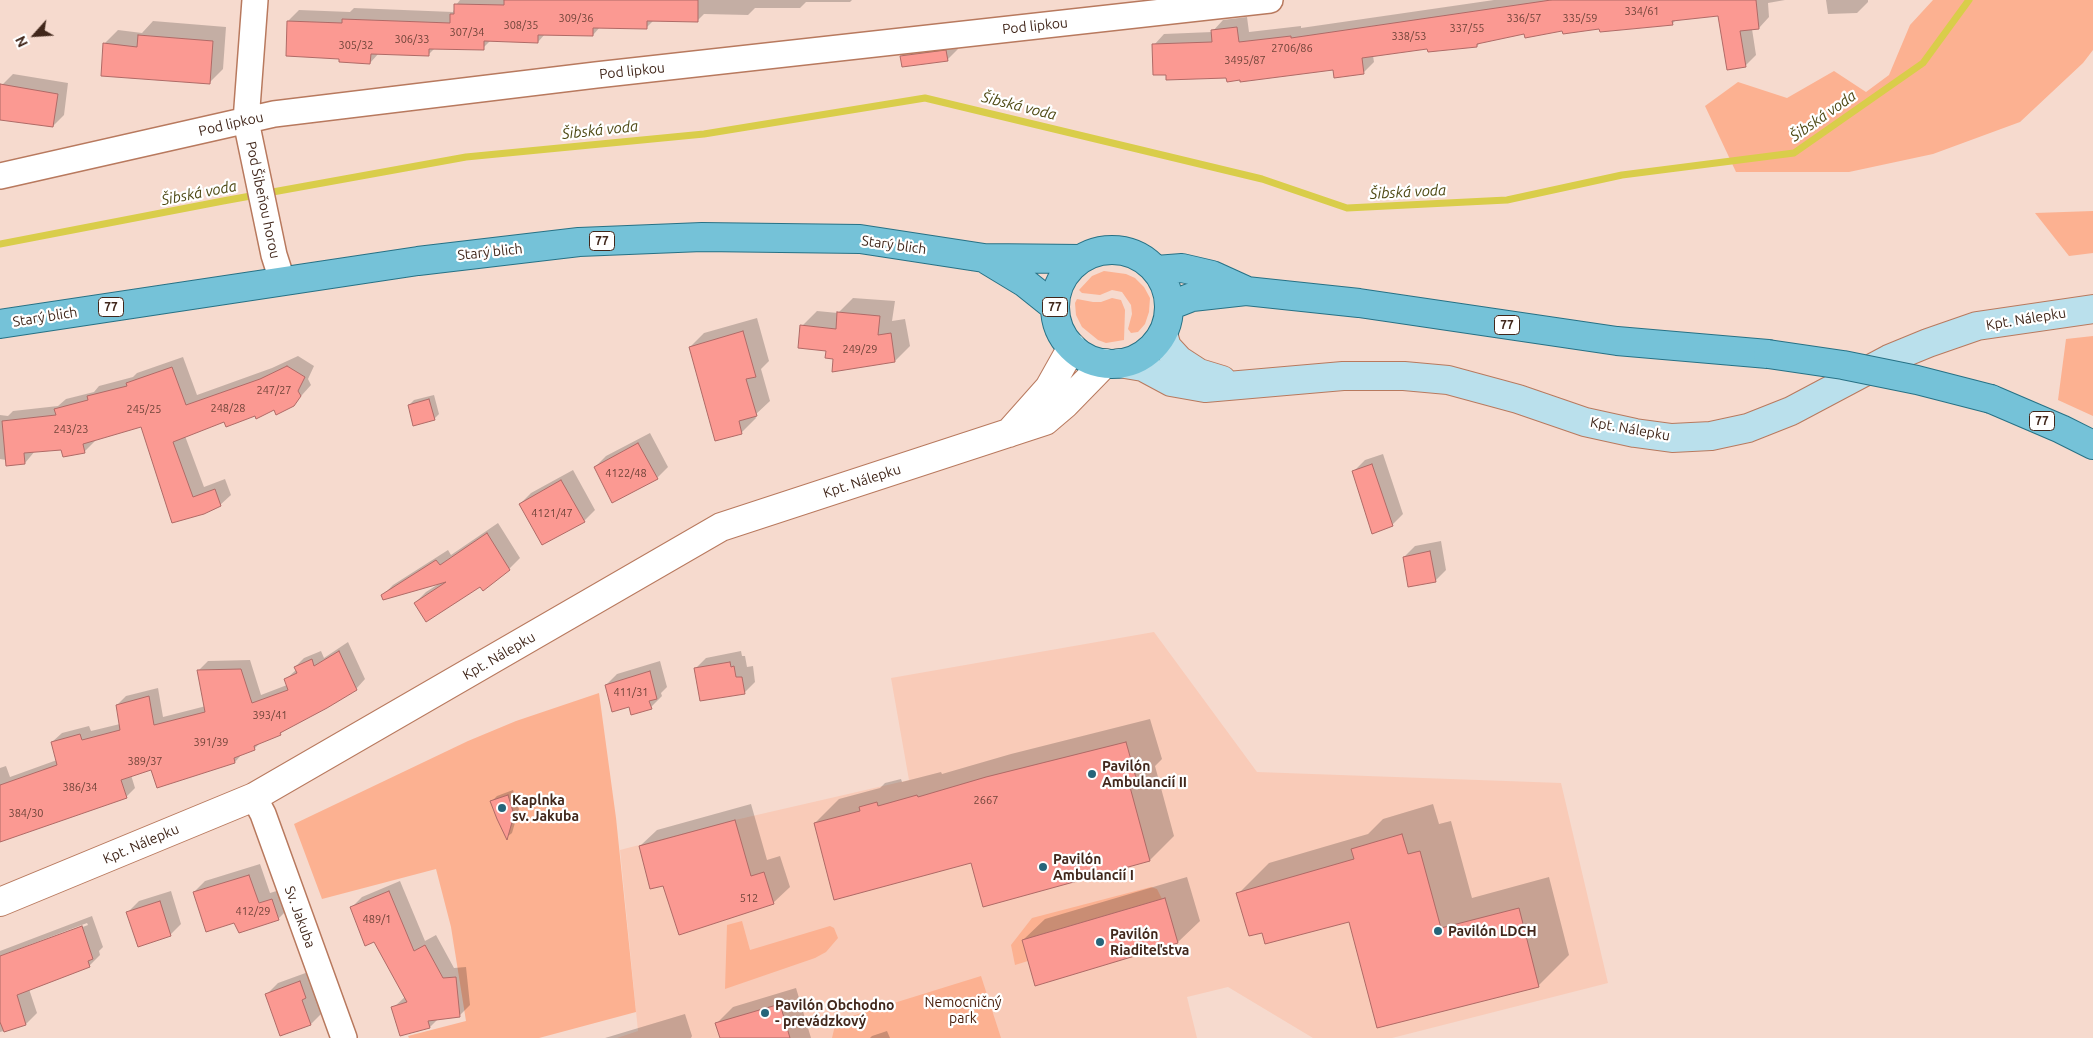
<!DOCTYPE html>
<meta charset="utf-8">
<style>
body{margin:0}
#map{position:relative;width:2093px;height:1038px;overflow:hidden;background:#f6dace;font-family:Ubuntu,sans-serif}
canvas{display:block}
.north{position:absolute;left:10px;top:10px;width:50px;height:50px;-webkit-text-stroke:4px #fff;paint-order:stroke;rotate:244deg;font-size:14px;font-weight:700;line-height:20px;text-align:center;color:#41271b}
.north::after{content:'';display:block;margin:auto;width:18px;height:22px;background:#41271b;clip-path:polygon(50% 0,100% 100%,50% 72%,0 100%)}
</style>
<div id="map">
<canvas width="2093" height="1038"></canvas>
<div class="north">N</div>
</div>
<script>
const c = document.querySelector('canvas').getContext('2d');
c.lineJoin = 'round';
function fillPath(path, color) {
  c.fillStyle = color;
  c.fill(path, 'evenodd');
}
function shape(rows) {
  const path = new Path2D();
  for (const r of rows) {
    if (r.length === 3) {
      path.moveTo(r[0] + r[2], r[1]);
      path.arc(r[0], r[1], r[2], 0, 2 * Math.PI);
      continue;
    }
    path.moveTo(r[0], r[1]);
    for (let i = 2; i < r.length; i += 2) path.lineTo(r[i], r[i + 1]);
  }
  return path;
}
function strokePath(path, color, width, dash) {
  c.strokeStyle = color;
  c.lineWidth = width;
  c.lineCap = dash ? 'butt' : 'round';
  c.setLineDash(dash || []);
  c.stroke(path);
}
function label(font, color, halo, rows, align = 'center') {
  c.font = font + ' Ubuntu,sans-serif';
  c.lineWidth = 4.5;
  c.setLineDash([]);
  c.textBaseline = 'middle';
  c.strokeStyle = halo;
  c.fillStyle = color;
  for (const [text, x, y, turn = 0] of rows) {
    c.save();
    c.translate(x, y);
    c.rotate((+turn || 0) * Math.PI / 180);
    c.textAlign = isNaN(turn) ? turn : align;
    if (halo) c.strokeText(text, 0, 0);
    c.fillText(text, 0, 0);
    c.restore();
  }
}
fillPath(shape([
 [1154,632,1257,772,1561,783,1608,983,1392,1038,1313,1038,1228,987,1187,997,1197,1038,617,1038,638,1031,620,850,735,820,909,780,891,678]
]), '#f9cbb8');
fillPath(shape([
 [1933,0,2093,0,2093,50,2083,63,2020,122,1933,154,1849,172,1736,172,1705,106,1738,82,1787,98,1834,71,1866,92,1889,75,1910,25],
 [2093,211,2093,253,2069,256,2035,213],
 [1104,271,1126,274,1135,278,1144,287,1150,298,1149,312,1145,324,1138,332,1131,333,1128,329,1132,314,1131,305,1122,292,1112,290,1100,295,1082,293,1079,290,1092,276],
 [1112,298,1121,300,1125,310,1124,340,1106,343,1098,340,1082,327,1076,315,1075,303,1077,299,1093,302,1101,302],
 [2093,336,2093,416,2058,400,2066,339],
 [599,693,616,818,636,1012,539,1038,409,1038,408,1036,466,1021,451,927,436,869,322,899,294,824,468,741,516,721],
 [1151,887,1157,889,1162,899,1022,940,1028,961,1015,965,1011,945,1032,918],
 [742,921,750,950,830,926,834,928,838,938,826,952,815,958,725,989,727,925],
 [981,976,1001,1038,832,1038,836,1021]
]), '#fcb191');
fillPath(shape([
 [460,0,852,0,850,2,806,2,800,8,755,8,748,15,704,14,697,21,654,20,646,28,600,27,593,35,545,34,538,42,491,40,483,48,435,48,428,55,379,53,370,63,341,58,288,21,299,10,350,12,354,8,453,12,456,5],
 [1494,0,1785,0,1768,3,1769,17,1759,28,1752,29,1756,55,1745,66,1719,15,1677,19,1672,24,1525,33,1481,42,1477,46,1428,48,1373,56,1374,62,1363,73,1334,69,1227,77,1167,73,1154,45,1164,34,1212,32,1223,20,1247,17,1249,32,1301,26,1301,28],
 [1826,0,1868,0,1868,2,1857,13,1828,14],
 [153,21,226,27,223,69,209,83,104,44,118,30,142,33],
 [957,40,958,49,947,60,902,56,913,45],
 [13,74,68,83,64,115,53,126,0,118,2,85],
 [853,298,895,301,892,321,905,319,910,346,895,361,835,358,802,326,817,311,838,313],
 [757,318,769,361,761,369,770,401,755,415,756,418,742,432,716,440,690,347,704,333],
 [298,356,314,366,308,379,311,385,293,405,225,421,185,436,204,487,225,479,231,495,220,505,203,512,141,425,94,439,95,441,84,452,62,449,35,451,25,463,0,459,0,415,8,416,13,411,58,406,66,399,94,392,99,386,133,377,137,373,183,357,197,395,272,368],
 [434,395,439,414,434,419,409,405,414,400],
 [650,433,668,467,657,478,595,467,606,456],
 [1383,454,1403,514,1392,525,1354,471,1365,460],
 [573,470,595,510,584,521,520,504,531,493],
 [498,523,520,558,509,569,481,585,415,603,426,592,440,583,382,596,393,585,448,550,451,555],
 [1441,541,1446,570,1435,581,1404,557,1415,546],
 [348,642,365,679,356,689,285,729,280,734,262,741,254,749,242,754,235,762,152,768,131,775,135,788,126,797,0,840,0,768,6,766,10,777,57,760,52,742,62,733,89,726,91,731,120,724,117,705,126,696,158,688,163,717,206,706,199,670,208,661,250,660,261,695,287,685,285,680,296,670,295,667,304,658,321,651,324,658],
 [741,651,742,656,745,656,747,667,753,666,755,682,744,693,695,669,706,658],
 [660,661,667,687,661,693,662,696,651,707,630,705,606,685,617,674],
 [1150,719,1162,759,1155,766,1174,836,1150,860,972,862,815,823,839,799,880,788,885,783,901,779,902,782,941,772,942,774,1011,754],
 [513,790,519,809,512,833,507,837,492,801,497,796],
 [751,804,767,860,780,856,790,887,773,903,664,884,640,846,657,830],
 [1433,804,1439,824,1451,821,1472,898,1549,877,1569,955,1538,986,1350,920,1262,931,1238,894,1269,863,1368,834,1383,819],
 [260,864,270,893,283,889,289,908,278,919,234,922,194,892,205,881],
 [1187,877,1200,921,1178,942,1023,940,1045,919],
 [400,881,425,941,436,935,454,968,466,967,470,1005,459,1016,439,1018,430,1027,393,1008,406,996,375,941,351,908,362,897],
 [171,891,181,924,170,935,128,912,139,901],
 [92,916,103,947,99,951,100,955,89,966,29,989,37,1013,26,1024,0,1032,0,958,88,925,87,923,0,956,0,951],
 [311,971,316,986,313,989,322,1013,311,1024,267,994,278,983],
 [796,988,811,1038,721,1038,717,1023,733,1007],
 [685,1014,692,1036,691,1038,605,1038],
 [887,1031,890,1038,870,1038,872,1036]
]), '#0003');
strokePath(shape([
 [0,244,223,201,466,157,704,134,925,98,1262,179,1347,208,1507,200,1622,175,1794,153,1923,63,1969,0]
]), '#d9cd4a', 7);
const building = shape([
 [504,0,698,0,698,22,647,21,647,29,593,28,593,36,538,35,538,43,484,41,484,50,429,49,429,56,371,54,370,64,339,62,339,59,286,56,287,21,342,23,342,19,450,23,450,14,454,14,454,4,504,5,504,0],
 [1551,0,1756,0,1759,29,1740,31,1746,67,1727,70,1718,16,1672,21,1673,25,1600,32,1599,29,1563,34,1562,31,1525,38,1524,34,1477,44,1477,47,1428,52,1427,49,1362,58,1364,74,1334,78,1333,70,1240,82,1240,80,1227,82,1226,78,1166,80,1166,75,1153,75,1152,44,1212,42,1211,30,1237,27,1239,42,1291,36,1291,38,1551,0],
 [138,35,213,41,210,84,101,76,103,43,137,47,138,35],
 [946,50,948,61,902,67,900,56,946,50],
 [0,84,58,94,53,127,0,120,0,84],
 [837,312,880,316,878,335,891,333,895,362,832,372,833,359,825,358,826,351,798,348,800,325,836,329,837,312],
 [743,331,756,377,746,379,757,416,739,421,742,434,715,441,689,347,743,331],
 [287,366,305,377,298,391,301,396,294,406,276,415,274,410,256,419,255,416,226,427,224,422,173,442,193,497,215,489,221,506,204,514,172,523,141,427,83,444,85,453,63,457,61,450,24,453,25,464,6,466,2,421,56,415,54,409,88,400,87,396,127,386,126,383,172,367,186,405,260,379,287,366],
 [429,399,435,420,413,426,408,405,429,399],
 [638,443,658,479,612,503,594,467,638,443],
 [1372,464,1393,526,1372,534,1352,471,1372,464],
 [561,480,585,522,542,545,519,504,561,480],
 [487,533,510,570,483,591,480,587,426,622,414,603,446,582,383,600,381,595,436,560,440,565,487,533],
 [1430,551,1436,582,1408,587,1403,557,1430,551],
 [339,651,357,690,327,708,280,733,281,735,254,746,255,750,234,758,235,763,157,788,151,770,121,780,127,798,0,842,0,785,57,765,51,742,80,734,82,740,120,730,116,705,149,696,154,725,205,712,197,670,241,669,252,703,288,690,284,679,297,673,294,667,312,659,314,666,339,651],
 [730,662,731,667,734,666,736,677,742,677,745,694,700,701,694,668,730,662],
 [650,671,657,699,649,701,652,709,631,715,629,707,612,712,605,685,650,671],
 [1126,742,1138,785,1130,787,1150,861,983,907,971,863,834,900,814,823,860,811,859,807,877,802,878,806,917,795,918,797,986,777,1126,742],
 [508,795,514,815,507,840,497,819,490,801,508,795],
 [735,820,751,876,764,872,774,904,679,935,663,886,650,889,639,846,735,820],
 [1402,834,1408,854,1420,851,1441,928,1519,908,1539,987,1377,1028,1349,922,1265,944,1262,933,1249,936,1236,893,1354,859,1351,849,1402,834],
 [249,875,259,903,272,899,279,920,239,933,234,923,206,932,193,892,249,875],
 [389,891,414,951,425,945,443,978,456,977,460,1017,428,1021,430,1028,400,1036,391,1007,407,1002,374,942,365,946,350,907,389,891],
 [1165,898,1178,943,1035,986,1022,940,1165,898],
 [160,901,171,936,138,947,126,912,160,901],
 [82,926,93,959,88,961,90,967,17,995,26,1025,4,1032,0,1022,0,956,82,926],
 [300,981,306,998,302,1000,311,1025,280,1036,265,994,300,981],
 [780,1004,790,1038,720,1038,715,1023,780,1004]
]);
fillPath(building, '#fb9992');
strokePath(building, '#af6a66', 1);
const minor = shape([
 [255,0,246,121,274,255,282,280],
 [0,176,274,114,596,75,1270,0],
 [254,797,263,814,344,1038]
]);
const tertiary = shape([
 [1009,433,1049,388,1072,347],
 [0,902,254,797,721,527,1045,421,1065,404,1105,363]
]);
const secondary = shape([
 [1163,334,1167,347,1179,360,1199,373,1222,380],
 [1119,363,1143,367,1171,382,1205,388,1343,376,1404,376,1448,380,1518,399,1585,422,1635,433,1672,438,1711,436,1748,428,1791,411,1889,359,1928,343,1977,326,2093,309]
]);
const primary = shape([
 [1112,307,57],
 [987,260,1025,283,1055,307],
 [1156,270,1182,268,1212,275,1245,290],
 [1169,306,1192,297,1246,291,1359,303,1617,341,1768,354],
 [0,324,418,261,579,242,702,237,860,239,984,258,1081,259],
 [1991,399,2061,429,2093,445]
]);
strokePath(minor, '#b8795e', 28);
strokePath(tertiary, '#b8795e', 30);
strokePath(secondary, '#b8795e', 30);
strokePath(primary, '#277185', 30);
strokePath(minor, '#fff', 25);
strokePath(tertiary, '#fff', 28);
strokePath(secondary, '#bae0ec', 28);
strokePath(primary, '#75c2d8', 28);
const primaryBridge = shape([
 [1768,354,1843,365,1917,380,1991,399]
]);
strokePath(primaryBridge, '#277185', 30, []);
strokePath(primaryBridge, '#75c2d8', 28);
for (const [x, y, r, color] of [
 [1092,774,5,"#26657a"],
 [502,808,5,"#26657a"],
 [1043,867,5,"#26657a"],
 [1438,931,5,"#26657a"],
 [1100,942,5,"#26657a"],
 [765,1013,5,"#26657a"]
]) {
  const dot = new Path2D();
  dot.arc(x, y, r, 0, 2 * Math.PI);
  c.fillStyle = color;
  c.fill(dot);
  strokePath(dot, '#fff', 2);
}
label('11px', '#704439', null, [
 ["334/61",1642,11],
 ["309/36",576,18],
 ["336/57",1524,18],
 ["335/59",1580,18],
 ["308/35",521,25],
 ["337/55",1467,28],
 ["307/34",467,32],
 ["338/53",1409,36],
 ["306/33",412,39],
 ["305/32",356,45],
 ["2706/86",1292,48],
 ["3495/87",1245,60],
 ["249/29",860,349],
 ["247/27",274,390],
 ["248/28",228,408],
 ["245/25",144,409],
 ["243/23",71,429],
 ["4122/48",626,473],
 ["4121/47",552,513],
 ["411/31",631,692],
 ["393/41",270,715],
 ["391/39",211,742],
 ["389/37",145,761],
 ["386/34",80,787],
 ["2667",986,800],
 ["384/30",26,813],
 ["512",749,898],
 ["412/29",253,911],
 ["489/1",377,919]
]);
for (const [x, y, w] of [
 [602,241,25],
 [111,307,25],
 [1055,307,25],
 [1507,325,25],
 [2042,421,25]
]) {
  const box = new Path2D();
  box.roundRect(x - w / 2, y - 9.5, w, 19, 4);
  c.fillStyle = '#fff';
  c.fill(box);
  strokePath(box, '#41271b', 1);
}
label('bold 12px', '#41271b', null, [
 ["77",602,241],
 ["77",111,307],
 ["77",1055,307],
 ["77",1507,325],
 ["77",2042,421]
]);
label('14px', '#41271b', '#fff', [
 ["Pod lipkou",1035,26,-6],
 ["Pod lipkou",632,71,-6],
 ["Pod lipkou",231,124,-13],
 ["Pod Šibeňou horou",263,200,78],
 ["Starý blich",894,245,8],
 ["Starý blich",490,252,-6],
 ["Starý blich",45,317,-9],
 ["Kpt. Nálepku",2026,319,-9],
 ["Kpt. Nálepku",1630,429,10],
 ["Kpt. Nálepku",862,481,-18],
 ["Kpt. Nálepku",499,656,-30],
 ["Kpt. Nálepku",141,844,-23],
 ["Sv. Jakuba",300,917,70]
]);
label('bold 14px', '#41271b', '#fff', [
 ["Pavilón",1102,766],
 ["Ambulancií II",1102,782],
 ["Kaplnka",512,800],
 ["sv. Jakuba",512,816],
 ["Pavilón",1053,859],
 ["Ambulancií I",1053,875],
 ["Pavilón LDCH",1448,931],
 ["Pavilón",1110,934],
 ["Riaditeľstva",1110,950],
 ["Pavilón Obchodno",775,1005],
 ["- prevádzkový",775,1021]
], 'left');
label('14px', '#461c08', '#fff', [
 ["Nemocničný",963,1002],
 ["park",963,1018]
]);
label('italic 15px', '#4e4914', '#fff', [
 ["Šibská voda",1019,106,14],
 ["Šibská voda",1823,116,-35],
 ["Šibská voda",600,130,-6],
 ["Šibská voda",1408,192,-3],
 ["Šibská voda",199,193,-11]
]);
</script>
